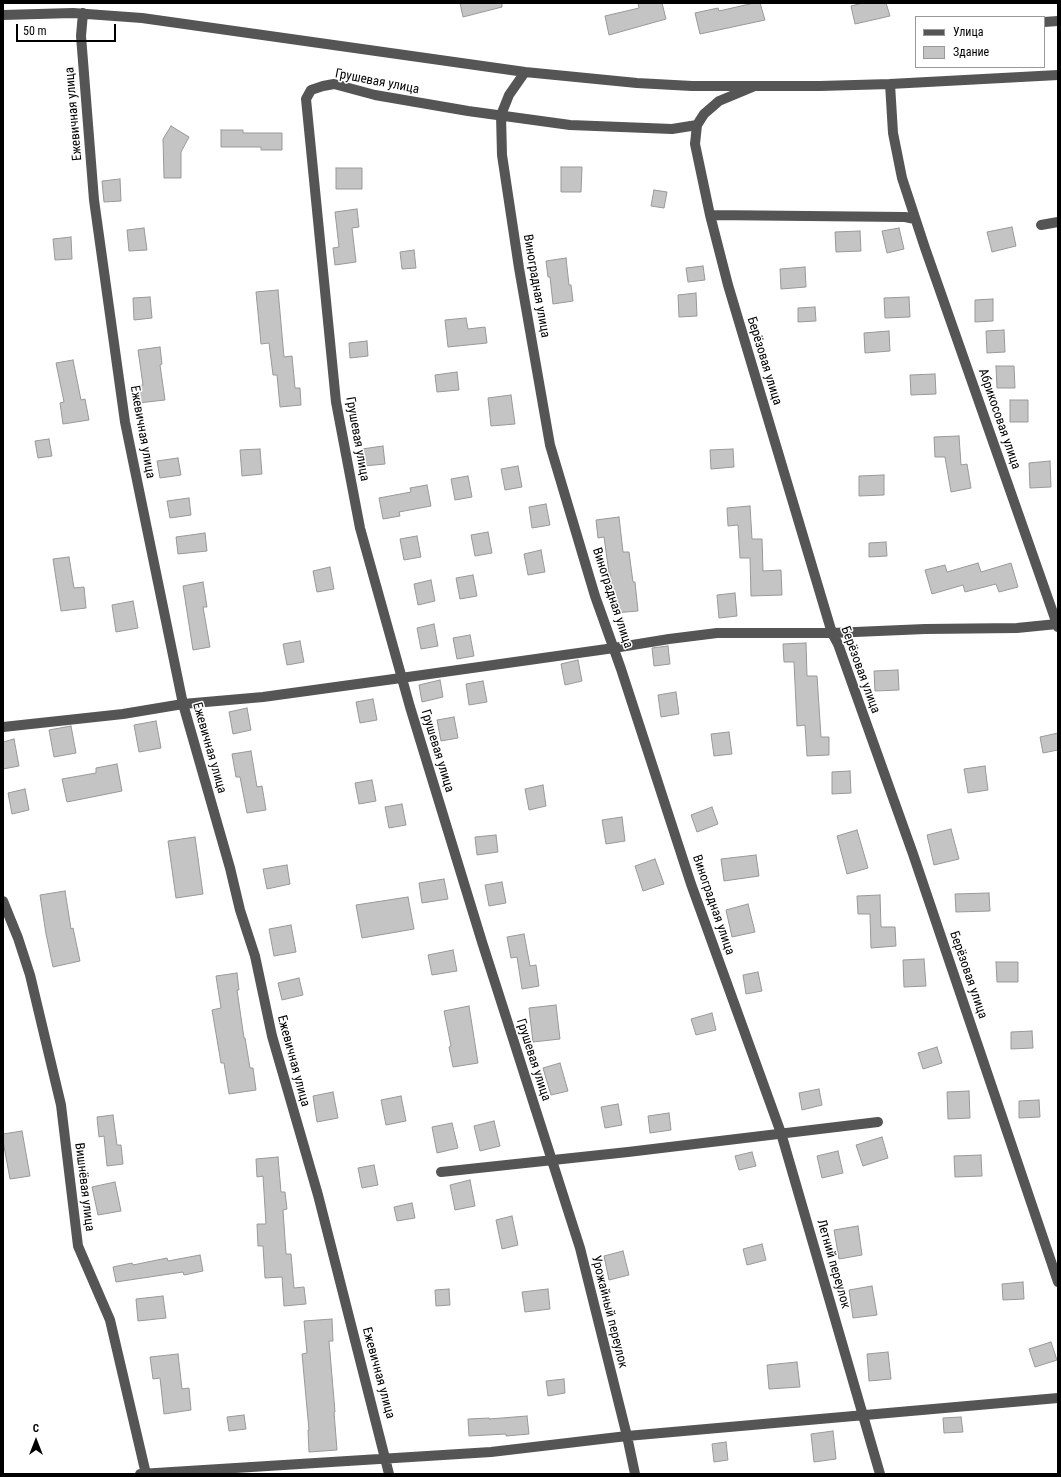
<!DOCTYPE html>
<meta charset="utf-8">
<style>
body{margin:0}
#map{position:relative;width:1061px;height:1477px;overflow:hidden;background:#fff;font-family:"Roboto Condensed",sans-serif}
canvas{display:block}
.frame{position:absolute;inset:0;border:4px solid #000;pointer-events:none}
.legend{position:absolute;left:915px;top:16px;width:130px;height:52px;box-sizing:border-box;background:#fff;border:1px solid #999;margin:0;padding:5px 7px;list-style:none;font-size:12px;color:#000}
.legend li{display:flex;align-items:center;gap:8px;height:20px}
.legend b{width:20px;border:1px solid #999}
.north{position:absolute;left:16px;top:1421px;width:40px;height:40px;-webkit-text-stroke:3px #fff;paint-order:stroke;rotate:0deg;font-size:11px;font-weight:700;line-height:16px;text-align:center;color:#000}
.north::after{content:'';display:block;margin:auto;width:14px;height:18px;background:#000;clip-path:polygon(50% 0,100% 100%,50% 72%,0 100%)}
.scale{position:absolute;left:16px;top:24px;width:100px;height:18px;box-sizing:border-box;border:2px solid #000;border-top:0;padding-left:5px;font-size:12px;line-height:14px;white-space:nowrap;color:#000;-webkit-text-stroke:3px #fff;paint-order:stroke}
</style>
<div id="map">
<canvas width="1061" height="1477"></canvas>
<div class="frame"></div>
<ul class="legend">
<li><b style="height:5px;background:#555"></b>Улица</li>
<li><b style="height:11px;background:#c4c4c4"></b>Здание</li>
</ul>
<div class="north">С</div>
<div class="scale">50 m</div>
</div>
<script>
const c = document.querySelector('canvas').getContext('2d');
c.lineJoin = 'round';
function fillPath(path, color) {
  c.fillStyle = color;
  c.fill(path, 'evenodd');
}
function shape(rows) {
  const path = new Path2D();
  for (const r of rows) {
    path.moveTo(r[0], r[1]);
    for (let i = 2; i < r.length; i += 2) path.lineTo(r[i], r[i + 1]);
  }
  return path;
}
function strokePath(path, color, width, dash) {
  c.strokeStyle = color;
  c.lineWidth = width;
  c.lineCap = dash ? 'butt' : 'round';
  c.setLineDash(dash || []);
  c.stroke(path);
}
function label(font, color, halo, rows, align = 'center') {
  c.font = font + ' "Roboto Condensed",sans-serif';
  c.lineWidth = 3;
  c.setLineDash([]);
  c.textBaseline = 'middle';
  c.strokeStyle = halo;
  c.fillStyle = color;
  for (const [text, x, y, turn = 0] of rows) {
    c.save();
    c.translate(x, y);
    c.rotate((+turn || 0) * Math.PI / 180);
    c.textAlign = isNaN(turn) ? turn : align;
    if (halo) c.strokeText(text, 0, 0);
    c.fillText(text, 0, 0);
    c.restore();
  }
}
const building = shape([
 [460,3,502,3,502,7,463,17,460,3],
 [638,3,662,3,666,19,609,35,605,16,639,8,638,3],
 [754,3,760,3,765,20,700,34,695,13,718,8,719,11,754,3],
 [863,3,886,3,890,16,855,24,851,6,863,3],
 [171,126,189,137,181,152,181,178,164,178,163,139,171,126],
 [221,130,243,130,243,133,282,133,282,150,261,150,261,147,221,147,221,130],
 [561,167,582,167,581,192,561,192,561,167],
 [336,168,362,168,362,189,336,189,336,168],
 [120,179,121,201,104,202,102,181,120,179],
 [654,190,667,192,664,208,651,206,654,190],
 [357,209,359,227,352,228,356,262,335,265,333,248,339,247,335,212,357,209],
 [1012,227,1016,246,992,252,987,232,1012,227],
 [144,228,147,250,129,251,127,230,144,228],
 [899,228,904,249,887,253,882,231,899,228],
 [860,231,861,251,836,252,835,232,860,231],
 [71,237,72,259,55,260,53,239,71,237],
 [414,250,416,268,402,269,400,252,414,250],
 [566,258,569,285,571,285,573,301,553,304,550,277,548,277,546,261,566,258],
 [703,266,705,280,688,282,686,268,703,266],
 [805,267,806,287,781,289,780,269,805,267],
 [278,290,284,357,292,356,295,388,300,388,301,405,280,407,277,375,273,375,269,343,261,344,256,292,278,290],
 [696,293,697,316,679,317,678,295,696,293],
 [150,297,152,318,134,320,133,298,150,297],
 [909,297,910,317,885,318,884,298,909,297],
 [993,299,993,321,975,322,975,300,993,299],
 [815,307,816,321,798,322,798,308,815,307],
 [466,318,468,329,485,327,487,343,448,347,445,320,466,318],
 [1004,330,1005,352,987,353,986,331,1004,330],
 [889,331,890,351,865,353,864,333,889,331],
 [367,341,368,356,350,358,349,343,367,341],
 [160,347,162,364,160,365,165,400,138,403,136,386,143,385,138,350,160,347],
 [73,360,81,400,85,399,89,420,63,424,60,403,64,402,56,363,73,360],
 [996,366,1014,366,1015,388,997,388,996,366],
 [457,372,459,390,437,392,435,375,457,372],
 [935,374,936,394,911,395,910,375,935,374],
 [511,395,515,424,491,426,488,398,511,395],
 [1010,400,1028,400,1028,422,1010,422,1010,400],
 [959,436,961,465,967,464,971,488,951,492,945,457,935,457,934,437,959,436],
 [49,439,52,456,38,458,35,441,49,439],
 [383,446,385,464,364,466,362,449,383,446],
 [260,449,262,474,242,476,240,450,260,449],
 [733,449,734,467,711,469,710,450,733,449],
 [178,458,181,475,160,478,157,461,178,458],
 [1050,461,1051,487,1030,488,1029,463,1050,461],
 [518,466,522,487,505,490,501,469,518,466],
 [884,475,884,495,859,496,859,476,884,475],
 [468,476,472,497,455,500,451,479,468,476],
 [427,485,431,506,399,512,400,516,383,519,379,498,411,492,410,488,427,485],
 [189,498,191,515,170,518,167,501,189,498],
 [546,504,550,525,532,528,529,507,546,504],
 [750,506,752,539,762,539,763,571,781,570,782,595,751,596,750,558,740,558,738,525,728,526,727,508,750,506],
 [619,517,623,552,629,552,633,582,635,582,638,611,614,613,610,573,609,573,604,537,598,538,596,520,619,517],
 [488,532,492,553,475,556,471,535,488,532],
 [205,533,207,551,178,554,176,537,205,533],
 [417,536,421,557,404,560,400,539,417,536],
 [886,542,887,556,869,557,869,543,886,542],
 [541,550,545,572,528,575,524,554,541,550],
 [69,557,74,588,84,587,86,608,61,611,53,559,69,557],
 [978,563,981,572,1011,563,1018,587,999,592,996,584,965,592,963,585,932,594,925,570,945,565,947,572,978,563],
 [330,567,334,589,317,592,313,571,330,567],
 [473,575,477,596,460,599,456,578,473,575],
 [431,580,435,601,418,605,414,584,431,580],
 [203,582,207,607,203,607,210,647,193,650,183,586,203,582],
 [735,593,737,616,719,618,717,595,735,593],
 [133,601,138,628,116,632,112,605,133,601],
 [434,624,438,646,421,649,417,628,434,624],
 [470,635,474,656,457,659,453,638,470,635],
 [300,641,304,662,287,665,283,644,300,641],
 [806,643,807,676,817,676,821,737,829,737,829,755,807,756,805,725,797,726,794,662,784,662,783,644,806,643],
 [668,646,670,664,654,666,652,648,668,646],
 [578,660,582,681,565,685,561,664,578,660],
 [898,670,899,690,875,691,874,671,898,670],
 [440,680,443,697,422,702,419,685,440,680],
 [483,681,487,702,469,705,466,684,483,681],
 [676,692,679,714,661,717,658,695,676,692],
 [373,699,377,720,360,723,356,702,373,699],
 [247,708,251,730,233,734,229,712,247,708],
 [454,717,458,738,441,741,437,720,454,717],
 [156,721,161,748,139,752,134,725,156,721],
 [71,726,76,753,54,757,49,730,71,726],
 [729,732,732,754,714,756,711,734,729,732],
 [1058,733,1058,750,1043,753,1040,737,1058,733],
 [14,739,19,766,3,769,3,742,14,739],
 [251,751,257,787,262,786,266,810,247,813,240,777,236,777,232,754,251,751],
 [117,764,122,791,67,802,62,779,96,773,96,768,117,764],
 [985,766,988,790,968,793,964,769,985,766],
 [850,771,851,793,832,794,832,772,850,771],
 [372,780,376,801,359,804,355,783,372,780],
 [543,785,546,806,529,810,525,789,543,785],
 [25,789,29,810,12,814,8,793,25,789],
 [402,804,406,825,389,828,385,807,402,804],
 [712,807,718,824,697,832,691,815,712,807],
 [622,817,625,841,606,844,602,820,622,817],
 [951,829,959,859,934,865,927,835,951,829],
 [857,830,868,868,847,874,837,836,857,830],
 [496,835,498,852,477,855,475,837,496,835],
 [195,837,203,894,176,898,168,841,195,837],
 [756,855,759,876,724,881,721,859,756,855],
 [655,859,664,884,643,891,635,866,655,859],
 [287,865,290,884,267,889,263,869,287,865],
 [444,879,448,899,422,903,419,883,444,879],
 [502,882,506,903,489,906,485,885,502,882],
 [65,891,71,929,73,928,80,961,53,967,46,934,40,895,65,891],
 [989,893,990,911,956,912,955,894,989,893],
 [880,895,881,927,895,927,896,946,871,948,870,914,858,914,857,896,880,895],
 [408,897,414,929,362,938,356,905,408,897],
 [748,904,755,932,732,937,726,910,748,904],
 [291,925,296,952,274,956,269,929,291,925],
 [524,934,530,966,536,965,539,986,522,989,517,957,511,958,507,937,524,934],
 [453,950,457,971,432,975,428,955,453,950],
 [924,959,926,986,904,987,903,960,924,959],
 [996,962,1018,962,1018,982,997,982,996,962],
 [758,972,762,991,746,994,743,975,758,972],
 [237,973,239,990,237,990,244,1038,245,1038,250,1068,253,1068,256,1090,229,1094,224,1063,221,1063,212,1010,221,1008,216,976,237,973],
 [299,978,303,995,282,1000,278,983,299,978],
 [556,1005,560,1039,533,1042,529,1008,556,1005],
 [469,1006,478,1063,453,1067,449,1047,451,1046,444,1011,469,1006],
 [712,1013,716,1030,696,1035,691,1019,712,1013],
 [1032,1031,1033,1048,1011,1049,1011,1032,1032,1031],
 [937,1047,942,1063,923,1069,918,1053,937,1047],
 [560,1063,568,1091,551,1095,543,1068,560,1063],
 [819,1089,822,1105,802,1110,799,1093,819,1089],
 [969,1091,970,1118,948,1119,947,1092,969,1091],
 [333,1092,338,1118,317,1122,313,1096,333,1092],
 [401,1096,406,1121,386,1125,381,1100,401,1096],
 [1039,1100,1040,1117,1019,1118,1019,1101,1039,1100],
 [618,1104,622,1125,605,1128,601,1107,618,1104],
 [669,1113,671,1130,650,1133,648,1116,669,1113],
 [113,1115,117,1145,121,1145,123,1164,107,1166,104,1136,99,1137,97,1117,113,1115],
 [494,1121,500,1146,480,1151,474,1126,494,1121],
 [452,1123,458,1148,437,1153,432,1127,452,1123],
 [22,1131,30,1176,10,1179,3,1141,3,1134,22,1131],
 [882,1137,888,1158,863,1166,856,1145,882,1137],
 [838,1151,843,1173,822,1178,817,1156,838,1151],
 [752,1152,756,1166,739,1170,735,1156,752,1152],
 [981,1155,982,1176,955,1177,954,1156,981,1155],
 [278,1157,281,1192,285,1192,287,1209,283,1210,286,1254,291,1254,294,1288,304,1287,306,1304,284,1306,282,1277,265,1278,263,1246,258,1246,257,1224,266,1224,263,1176,257,1177,256,1159,278,1157],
 [374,1165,378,1185,362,1188,358,1168,374,1165],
 [470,1180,475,1206,455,1210,450,1185,470,1180],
 [115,1182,121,1211,98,1215,92,1187,115,1182],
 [412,1203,415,1218,397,1221,394,1207,412,1203],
 [512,1216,518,1245,502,1249,496,1220,512,1216],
 [858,1226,862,1255,839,1259,834,1230,858,1226],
 [762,1244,766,1260,747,1265,743,1249,762,1244],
 [623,1251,629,1275,609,1280,604,1256,623,1251],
 [200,1255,203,1271,184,1275,183,1272,116,1282,113,1267,132,1263,133,1265,167,1258,168,1261,200,1255],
 [1023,1282,1024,1299,1003,1300,1002,1284,1023,1282],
 [872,1286,877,1315,853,1318,849,1290,872,1286],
 [449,1289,450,1305,436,1306,435,1290,449,1289],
 [548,1289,550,1309,525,1312,522,1292,548,1289],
 [163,1296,166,1318,138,1321,136,1299,163,1296],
 [332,1319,333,1341,329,1341,335,1412,334,1412,337,1450,309,1452,308,1430,309,1430,302,1354,307,1353,304,1321,332,1319],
 [1051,1342,1057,1360,1035,1367,1029,1349,1051,1342],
 [888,1352,891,1379,869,1381,867,1354,888,1352],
 [178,1354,182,1389,189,1388,191,1410,164,1414,160,1378,153,1379,150,1357,178,1354],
 [797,1362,800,1387,769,1389,767,1365,797,1362],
 [564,1379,565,1393,548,1396,546,1381,564,1379],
 [244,1415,246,1429,229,1431,227,1417,244,1415],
 [527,1416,529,1434,506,1436,506,1434,469,1436,468,1419,489,1418,489,1419,527,1416],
 [961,1417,963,1432,944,1433,943,1418,961,1417],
 [833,1431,836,1459,814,1462,811,1434,833,1431],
 [726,1442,728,1460,714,1462,712,1444,726,1442]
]);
fillPath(building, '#c4c4c4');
strokePath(building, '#999', 1);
strokePath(shape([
 [83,13,81,36,94,200,125,422,183,704,230,868,240,910,255,956,272,1036,318,1195,389,1474],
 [3,15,73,13,142,18,525,72,637,83,692,86,820,86,890,84,1058,75],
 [1044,22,1058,21],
 [525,72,509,95,501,115,502,155,519,268,550,445,595,596,621,669,691,884,781,1133,880,1474],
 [890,84,893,133,902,178,925,248,1058,627],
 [755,86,719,101,704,114,697,125,695,144,710,215,728,285,832,633,838,644,913,854,1058,1282],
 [710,215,905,217,915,219],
 [1041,225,1058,222],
 [3,727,123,714,183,704,263,697,401,678,614,648,669,639,717,633,832,633,925,629,1017,628,1057,624],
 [3,901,18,938,30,975,61,1105,78,1246,110,1320,146,1474],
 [441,1172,628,1152,878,1122],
 [140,1474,491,1452,627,1436,1058,1398],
 [635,1474,627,1436,580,1248,482,942,410,707,360,528,336,402,306,99,311,90,323,86,334,84,375,95,468,111,570,125,672,129,697,125]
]), '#555', 10);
label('13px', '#000', '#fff', [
 ["Грушевая улица",377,82,11],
 ["Ежевичная улица",74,114,-95],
 ["Виноградная улица",536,286,80],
 ["Берёзовая улица",764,361,73],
 ["Абрикосовая улица",999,419,71],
 ["Ежевичная улица",142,432,80],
 ["Грушевая улица",357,439,80],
 ["Виноградная улица",612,598,72],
 ["Берёзовая улица",860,670,70],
 ["Ежевичная улица",209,748,74],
 ["Грушевая улица",437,751,73],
 ["Виноградная улица",713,905,71],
 ["Берёзовая улица",968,975,71],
 ["Грушевая улица",533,1060,72],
 ["Ежевичная улица",293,1061,75],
 ["Вишнёвая улица",84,1187,83],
 ["Летний переулок",833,1264,74],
 ["Урожайный переулок",609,1312,76],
 ["Ежевичная улица",378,1373,75]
]);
</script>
